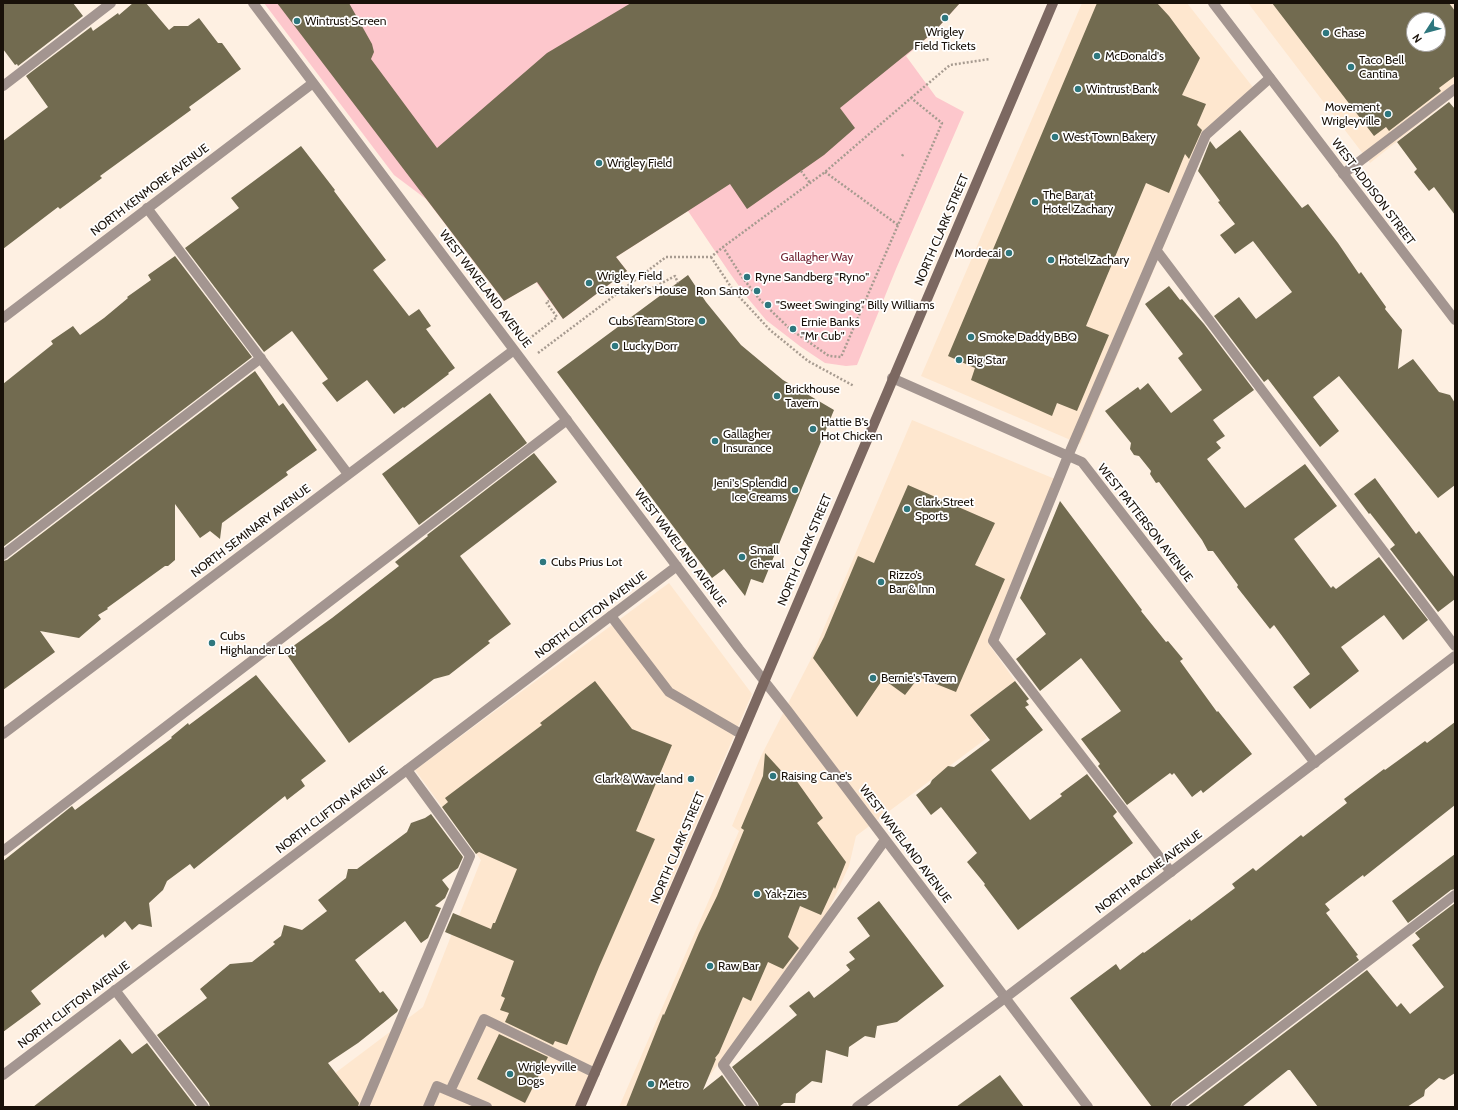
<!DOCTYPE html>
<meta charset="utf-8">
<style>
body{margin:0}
#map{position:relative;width:1458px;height:1110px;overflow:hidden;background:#fef0e2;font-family:Cabin,sans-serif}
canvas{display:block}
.frame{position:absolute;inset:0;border:4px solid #191109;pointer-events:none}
.north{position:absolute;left:1406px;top:12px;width:40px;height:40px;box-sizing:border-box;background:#fff;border:1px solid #a3a09d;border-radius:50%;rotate:234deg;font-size:11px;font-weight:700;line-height:16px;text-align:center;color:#191109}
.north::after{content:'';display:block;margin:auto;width:14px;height:18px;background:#2e777e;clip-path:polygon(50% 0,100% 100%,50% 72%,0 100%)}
</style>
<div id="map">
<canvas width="1458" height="1110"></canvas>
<div class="frame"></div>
<div class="north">N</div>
</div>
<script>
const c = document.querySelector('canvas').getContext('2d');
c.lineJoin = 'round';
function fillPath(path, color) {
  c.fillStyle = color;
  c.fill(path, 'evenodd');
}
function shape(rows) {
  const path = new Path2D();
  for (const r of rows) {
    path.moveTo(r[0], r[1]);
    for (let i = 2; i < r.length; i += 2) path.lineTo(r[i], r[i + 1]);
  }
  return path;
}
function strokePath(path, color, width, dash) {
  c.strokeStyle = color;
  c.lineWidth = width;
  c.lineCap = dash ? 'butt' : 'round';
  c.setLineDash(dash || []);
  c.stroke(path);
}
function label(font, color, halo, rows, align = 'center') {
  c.font = font + ' Cabin,sans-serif';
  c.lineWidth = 3.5;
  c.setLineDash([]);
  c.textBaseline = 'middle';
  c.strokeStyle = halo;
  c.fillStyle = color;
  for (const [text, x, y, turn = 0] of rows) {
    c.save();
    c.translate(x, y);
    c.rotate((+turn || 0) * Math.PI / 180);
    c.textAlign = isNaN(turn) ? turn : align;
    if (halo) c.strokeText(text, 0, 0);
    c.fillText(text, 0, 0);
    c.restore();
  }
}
fillPath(shape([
 [1082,3,1187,3,1259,95,1211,135,1080,444,921,376],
 [1248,3,1455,3,1455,95,1370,163],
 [1414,20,1438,20,1438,44,1414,44],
 [912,420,1055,479,988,643,1015,681,970,715,987,738,856,836,849,866,825,918,697,1093,708,1107,619,1107,739,831,732,826,761,756,810,661],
 [669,583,752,694,575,1107,290,1107,423,1007,481,860,415,770]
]), '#fee7cf');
fillPath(shape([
 [264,3,960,3,934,32,906,56,936,97,964,112,896,269,857,365,846,366,825,363,801,347,766,320,746,296,729,272,688,211,616,257,627,271,563,319,536,282,504,301,426,199,394,175]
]), '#fdc7cc');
fillPath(shape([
 [3,3,73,3,83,16,18,66,17,64,15,65,3,49],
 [133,3,146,3,169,30,174,26,188,26,199,18,218,43,222,43,241,69,189,107,191,110,100,176,102,178,60,209,58,207,3,249,3,141,48,107,26,76,91,27,93,31,118,13,119,15],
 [277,3,349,3,372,44,374,52,371,59,437,148,547,53,631,3,960,3,934,32,840,108,855,128,824,155,747,209,730,184,688,211,616,257,627,271,563,319,537,282,504,301],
 [1097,3,1157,3,1169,16,1200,58,1182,95,1206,104,1197,125,1202,130,1189,159,1185,154,1169,193,1146,183,1086,326,1109,335,1077,411,1057,403,1052,416,971,380,975,368,948,356],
 [1272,3,1449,3,1455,11,1455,76,1439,88,1441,91,1389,131,1386,127,1374,136],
 [1414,20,1438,20,1438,44,1414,44],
 [1449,102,1455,109,1455,215,1434,187,1429,191,1414,172,1417,169,1397,142],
 [1240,130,1302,208,1308,204,1338,243,1359,274,1361,272,1386,307,1385,309,1402,330,1398,369,1413,359,1439,392,1450,395,1455,403,1455,485,1438,498,1339,376,1313,397,1339,431,1320,447,1268,379,1264,382,1214,316,1239,297,1256,319,1292,292,1253,241,1235,254,1220,235,1235,224,1218,202,1220,201,1198,171,1210,141,1216,149],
 [301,146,335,190,334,191,386,260,373,270,409,316,419,309,431,326,426,329,455,368,448,373,449,374,404,408,403,407,394,414,367,380,337,402,322,383,328,379,292,331,264,352,185,248,239,208,231,198],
 [175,256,252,357,3,547,3,384,53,344,51,341,73,326,80,335,104,318,128,298,127,297,151,280,148,275],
 [688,275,706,302,741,345,783,380,834,410,763,583,751,579,745,596,724,569,712,578,557,372],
 [1169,286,1180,300,1182,299,1204,324,1254,390,1213,420,1225,436,1216,442,1221,448,1207,459,1245,508,1305,464,1337,506,1294,539,1331,588,1333,586,1336,589,1379,557,1428,620,1403,640,1384,615,1341,647,1359,671,1310,709,1293,687,1310,674,1274,625,1270,629,1237,587,1238,585,1213,551,1208,551,1202,540,1159,482,1156,483,1150,474,1151,471,1139,456,1134,455,1130,449,1131,443,1105,411,1138,387,1140,390,1148,383,1171,413,1202,390,1178,358,1183,354,1145,304],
 [255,371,279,406,283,403,317,450,286,472,288,475,222,523,220,539,210,531,200,538,175,504,175,560,168,566,165,566,107,608,108,609,98,615,101,619,79,638,40,631,55,652,3,690,3,561,7,560],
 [490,393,527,443,419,525,382,474],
 [534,453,557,482,460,556,511,624,488,641,490,643,449,675,434,679,349,743,285,652,332,618,399,566,395,562,428,536,427,535],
 [1375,478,1416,534,1419,531,1455,578,1455,599,1438,612,1390,549,1395,545,1370,513,1369,514,1354,494],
 [908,485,995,523,975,565,1005,579,956,692,919,677,905,695,883,679,857,717,813,658,824,637,858,556,874,563],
 [1060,501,1142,610,1141,611,1166,642,1168,641,1183,659,1180,661,1217,712,1218,711,1252,754,1203,793,1201,790,1192,797,1174,773,1172,775,1170,773,1127,805,1098,766,1100,764,1081,739,1121,711,1081,658,1040,691,1016,659,1046,634,1020,598],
 [256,675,326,761,301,780,305,786,287,800,285,796,194,869,190,864,167,881,163,890,149,903,152,927,139,924,132,930,125,921,105,938,103,934,31,991,41,1004,3,1032,3,861,72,806,75,810,172,738,171,737,188,723,189,725],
 [595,681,632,729,672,745,636,831,655,839,599,967,567,1045,555,1041,553,1045,505,1022,509,1013,500,1010,505,998,501,996,514,961,445,932,453,913,491,929,493,923,495,923,517,869,479,852,476,854,442,807,448,802,445,798,542,725,540,723],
 [1015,681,1029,699,1026,701,1029,705,1025,707,1043,730,991,770,1030,820,1062,796,1060,794,1087,774,1117,812,1113,816,1133,843,1018,930,984,885,985,884,967,862,977,853,941,807,931,815,916,795,930,784,932,780,948,766,954,767,990,740,970,715],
 [1455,722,1455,805,1364,877,1363,875,1325,904,1330,910,1326,913,1358,955,1356,956,1359,960,1172,1102,1170,1107,1152,1107,1070,998,1116,964,1120,970,1143,952,1144,953,1190,919,1191,921,1235,888,1232,884,1253,868,1256,871,1301,835,1303,837,1347,803,1344,799,1384,769,1385,770,1425,741,1427,743],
 [765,753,786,776,791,773,823,818,817,823,846,862,835,889,834,887,821,915,800,906,788,937,799,948,783,969,768,962,751,1001,743,997,719,1053,715,1058,716,1059,703,1090,722,1075,745,1107,626,1107,663,1014,664,1015,699,933,717,896,744,830,741,828,763,776],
 [431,814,463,857,458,868,442,880,449,889,445,898,435,906,441,908,428,938,421,943,405,921,355,960,380,993,383,991,398,1010,397,1012,358,1043,328,1063,359,1103,358,1107,210,1107,209,1103,157,1035,207,998,200,989,230,964,252,962,275,944,273,942,281,936,284,925,302,930,327,911,318,900,346,878,348,869,357,869,407,832,411,823,425,818],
 [1455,854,1455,889,1451,890,1408,923,1392,901],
 [879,901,944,986,897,1022,877,1026,875,1038,865,1036,849,1047,848,1057,826,1050,822,1083,812,1081,796,1094,795,1103,784,1103,779,1107,759,1107,758,1103,732,1067,797,1015,789,1006,809,991,814,998,850,970,846,965,855,959,849,952,870,936,857,918],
 [1455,903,1455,1073,1444,1080,1439,1078,1425,1090,1424,1096,1407,1107,1318,1107,1290,1070,1288,1070,1242,1107,1187,1107,1367,970,1397,1007,1401,1003,1410,1014,1444,987,1412,945,1420,939,1415,933],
 [499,1034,548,1057,525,1103,477,1079],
 [120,1039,132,1054,147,1043,196,1107,33,1107],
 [1000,1075,1024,1107,956,1107]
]), '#726b50');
strokePath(shape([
 [911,98,950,65,990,59],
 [902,156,904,153],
 [801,171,810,183],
 [825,172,898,225],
 [711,257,733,290,770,330,808,361,854,386],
 [618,294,641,294,675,276,678,283],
 [529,339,557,317,546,302,549,301],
 [538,353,666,257,711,257,723,247,810,183,825,172,911,98,942,123,841,357,829,356,790,329,760,300,742,277,723,247]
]), '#a79b90', 2.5, [2, 2]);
strokePath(shape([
 [3,86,111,3],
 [1343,174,1455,89],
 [147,208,348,474],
 [1157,251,1455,646],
 [3,555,261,358],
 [611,616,669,692,741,734],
 [3,851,567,420],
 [1171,872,993,641,1068,456,1206,135,1270,78],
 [115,990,204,1107],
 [450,1091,484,1019,595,1073],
 [364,1107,470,856,407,770],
 [428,1107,437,1086,487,1107],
 [753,1107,723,1065,885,840],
 [1176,1107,1455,895]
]), '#a39590', 10);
strokePath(shape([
 [253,3,739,649,788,711,1088,1107],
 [3,318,313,83],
 [892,378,1082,462,1315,763],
 [3,734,514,350],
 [3,1075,677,566]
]), '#a39590', 10);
strokePath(shape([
 [1213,3,1455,320],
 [857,1107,1005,998,1455,656]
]), '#a39590', 10);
strokePath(shape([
 [580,1107,736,748,1053,3]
]), '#7c6861', 10);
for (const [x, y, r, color] of [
 [945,18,4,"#2e777e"],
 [297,21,4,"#2e777e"],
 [1326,33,4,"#2e777e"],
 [1097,56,4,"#2e777e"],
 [1351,67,4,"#2e777e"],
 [1078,89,4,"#2e777e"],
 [1388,114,4,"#2e777e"],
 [1055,137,4,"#2e777e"],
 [599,163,4,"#2e777e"],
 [1035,202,4,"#2e777e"],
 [1009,253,4,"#2e777e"],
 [1051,260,4,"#2e777e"],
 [747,277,4,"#2e777e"],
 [589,283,4,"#2e777e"],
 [757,291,4,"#2e777e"],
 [768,305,4,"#2e777e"],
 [702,321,4,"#2e777e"],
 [793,329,4,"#2e777e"],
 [971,337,4,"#2e777e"],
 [615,346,4,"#2e777e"],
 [959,360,4,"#2e777e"],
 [777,396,4,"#2e777e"],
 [813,429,4,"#2e777e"],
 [715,441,4,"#2e777e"],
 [795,490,4,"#2e777e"],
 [907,509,4,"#2e777e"],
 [742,557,4,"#2e777e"],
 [543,562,4,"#2e777e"],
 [881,582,4,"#2e777e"],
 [212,643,4,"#2e777e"],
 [873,678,4,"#2e777e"],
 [773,776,4,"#2e777e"],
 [691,779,4,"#2e777e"],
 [757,894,4,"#2e777e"],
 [710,966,4,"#2e777e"],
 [510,1074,4,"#2e777e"],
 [651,1084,4,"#2e777e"]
]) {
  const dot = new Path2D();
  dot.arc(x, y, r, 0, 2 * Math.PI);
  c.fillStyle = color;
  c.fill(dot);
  strokePath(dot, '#fff', 1.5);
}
label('12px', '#191109', '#fff', [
 ["Wintrust Screen",305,21],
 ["Wrigley",945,32,"center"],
 ["Field Tickets",945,46,"center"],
 ["Chase",1334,33],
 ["McDonald's",1105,56],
 ["Taco Bell",1359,60],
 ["Cantina",1359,74],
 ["Wintrust Bank",1086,89],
 ["Movement",1380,107,"right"],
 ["Wrigleyville",1380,121,"right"],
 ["West Town Bakery",1063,137],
 ["Wrigley Field",607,163],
 ["The Bar at",1043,195],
 ["Hotel Zachary",1043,209],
 ["Mordecai",1001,253,"right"],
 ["Hotel Zachary",1059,260],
 ["Wrigley Field",597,276],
 ["Caretaker's House",597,290],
 ["Ryne Sandberg \"Ryno\"",755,277],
 ["Ron Santo",749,291,"right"],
 ["\"Sweet Swinging\" Billy Williams",776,305],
 ["Cubs Team Store",694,321,"right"],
 ["Ernie Banks",801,322],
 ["\"Mr Cub\"",801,336],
 ["Smoke Daddy BBQ",979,337],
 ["Lucky Dorr",623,346],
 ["Big Star",967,360],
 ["Brickhouse",785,389],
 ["Tavern",785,403],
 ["Hattie B's",821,422],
 ["Hot Chicken",821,436],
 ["Gallagher",723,434],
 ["Insurance",723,448],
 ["Jeni's Splendid",787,483,"right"],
 ["Ice Creams",787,497,"right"],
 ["Clark Street",915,502],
 ["Sports",915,516],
 ["Small",750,550],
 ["Cheval",750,564],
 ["Cubs Prius Lot",551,562],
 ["Rizzo’s",889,575],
 ["Bar & Inn",889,589],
 ["Cubs",220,636],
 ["Highlander Lot",220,650],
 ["Bernie's Tavern",881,678],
 ["Raising Cane's",781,776],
 ["Clark & Waveland",683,779,"right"],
 ["Yak-Zies",765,894],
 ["Raw Bar",718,966],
 ["Wrigleyville",518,1067],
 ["Dogs",518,1081],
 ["Metro",659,1084]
], 'left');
label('12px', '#191109', '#fff', [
 ["NORTH KENMORE AVENUE",150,190,-37],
 ["WEST ADDISON STREET",1373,192,53],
 ["NORTH CLARK STREET",942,230,-67],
 ["WEST WAVELAND AVENUE",485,289,53],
 ["WEST PATTERSON AVENUE",1145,523,52],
 ["NORTH SEMINARY AVENUE",251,531,-37],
 ["WEST WAVELAND AVENUE",680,548,53],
 ["NORTH CLARK STREET",805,550,-67],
 ["NORTH CLIFTON AVENUE",591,615,-37],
 ["NORTH CLIFTON AVENUE",332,810,-37],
 ["WEST WAVELAND AVENUE",905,844,53],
 ["NORTH CLARK STREET",678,848,-67],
 ["NORTH RACINE AVENUE",1149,872,-37],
 ["NORTH CLIFTON AVENUE",74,1005,-37]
]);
label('12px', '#732736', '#fff', [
 ["Gallagher Way",817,257]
]);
</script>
